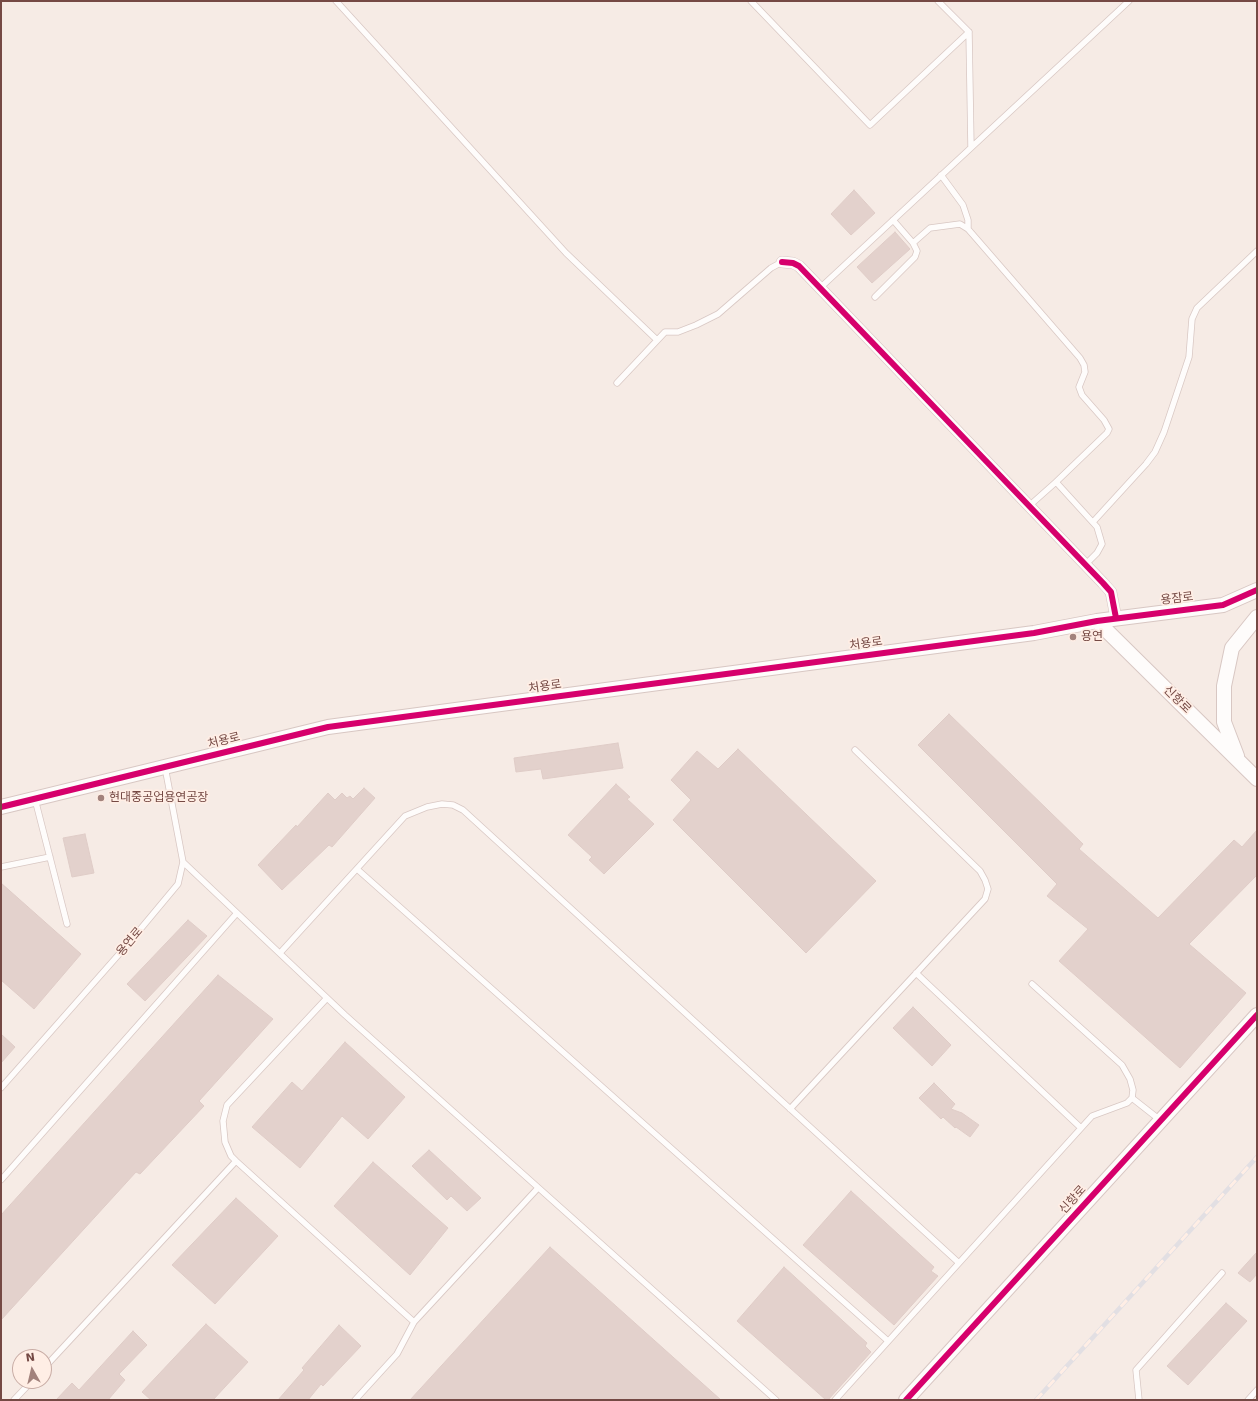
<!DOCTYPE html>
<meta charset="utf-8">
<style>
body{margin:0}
#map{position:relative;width:1258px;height:1401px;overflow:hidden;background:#f6ebe5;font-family:"DejaVu Sans",sans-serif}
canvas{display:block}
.frame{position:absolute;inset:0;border:2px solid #754944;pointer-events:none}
.north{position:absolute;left:12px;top:1349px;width:40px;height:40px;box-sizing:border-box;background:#ffeee5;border:1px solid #c8aca5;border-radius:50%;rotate:352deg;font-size:11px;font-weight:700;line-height:16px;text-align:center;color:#754944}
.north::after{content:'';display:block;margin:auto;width:14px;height:18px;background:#a2827c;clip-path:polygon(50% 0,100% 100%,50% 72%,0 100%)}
</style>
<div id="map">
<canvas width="1258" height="1401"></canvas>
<div class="frame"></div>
<div class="north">N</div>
</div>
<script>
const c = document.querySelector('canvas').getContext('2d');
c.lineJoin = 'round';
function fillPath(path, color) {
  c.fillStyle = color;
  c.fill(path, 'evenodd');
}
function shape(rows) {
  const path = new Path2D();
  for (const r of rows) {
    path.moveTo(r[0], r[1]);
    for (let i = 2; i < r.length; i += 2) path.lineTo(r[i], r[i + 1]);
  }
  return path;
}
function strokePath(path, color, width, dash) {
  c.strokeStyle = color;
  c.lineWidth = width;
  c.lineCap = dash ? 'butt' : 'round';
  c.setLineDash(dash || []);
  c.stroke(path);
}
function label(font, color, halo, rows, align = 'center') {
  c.font = font + ' "DejaVu Sans","Noto Sans KR",sans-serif';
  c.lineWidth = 3.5;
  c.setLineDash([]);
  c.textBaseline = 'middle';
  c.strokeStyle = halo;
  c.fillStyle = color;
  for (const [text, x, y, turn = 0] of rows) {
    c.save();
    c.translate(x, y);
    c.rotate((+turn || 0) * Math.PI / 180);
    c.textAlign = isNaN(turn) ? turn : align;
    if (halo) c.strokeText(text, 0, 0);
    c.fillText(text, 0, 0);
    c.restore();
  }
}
const building = shape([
 [854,190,875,213,851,235,831,214,854,190],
 [895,232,910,249,872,283,857,267,895,232],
 [949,714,1083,844,1079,849,1158,918,1234,840,1242,847,1257,830,1257,875,1189,944,1246,993,1180,1068,1059,961,1088,929,1047,896,1057,884,918,745,949,714],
 [618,743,623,768,543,779,541,769,516,772,514,758,618,743],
 [738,749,876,881,806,953,673,820,691,800,671,780,697,751,718,769,738,749],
 [616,784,630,797,627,799,654,824,604,874,589,860,592,857,568,835,616,784],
 [364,788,375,798,332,847,329,845,282,890,258,865,296,825,297,827,328,793,335,800,342,793,347,798,350,796,353,799,364,788],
 [85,834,94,873,72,877,63,838,85,834],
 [1,883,81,954,34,1009,1,980,1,883],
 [188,920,207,936,145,1001,127,984,188,920],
 [218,975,273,1019,199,1101,204,1106,140,1174,136,1172,1,1320,1,1215,218,975],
 [913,1007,951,1045,932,1066,893,1028,913,1007],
 [1,1034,15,1047,1,1063,1,1034],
 [345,1042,405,1097,368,1139,342,1116,300,1168,252,1127,292,1082,302,1091,345,1042],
 [934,1083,955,1104,951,1109,962,1113,979,1125,970,1137,956,1127,955,1128,943,1117,941,1119,919,1098,934,1083],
 [429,1150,481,1198,467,1211,451,1196,447,1200,412,1166,429,1150],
 [373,1162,448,1228,410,1275,334,1206,373,1162],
 [851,1191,934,1267,931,1271,938,1276,894,1325,803,1245,851,1191],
 [236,1198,278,1236,215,1304,172,1265,236,1198],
 [550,1247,721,1400,410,1400,550,1247],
 [1257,1252,1257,1274,1250,1282,1238,1273,1257,1252],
 [784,1267,867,1343,865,1346,871,1352,828,1400,826,1400,737,1321,784,1267],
 [1226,1303,1247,1321,1188,1385,1167,1366,1226,1303],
 [206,1324,248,1362,213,1400,151,1400,142,1392,206,1324],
 [339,1325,361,1346,323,1386,321,1384,308,1400,278,1400,304,1370,302,1368,339,1325],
 [133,1331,147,1345,119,1374,125,1380,108,1400,56,1400,72,1383,79,1390,133,1331]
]);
fillPath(building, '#e3d1cc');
strokePath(building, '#dfccc7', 1);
const service = shape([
 [336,1,566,253,657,340],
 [751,1,870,125,969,32,938,1],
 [969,32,971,147],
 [941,175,963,205,968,220,968,229,1080,358,1084,365,1085,372,1079,387,1082,395,1104,420,1109,429,1107,433,1056,482],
 [893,220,913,243,930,228,960,224,968,229],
 [820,288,1129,1],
 [875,297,915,257,917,251,913,243],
 [617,383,665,332,678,332,696,325,718,314,771,268,782,262],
 [1029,506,1056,482,1097,527,1102,544,1097,553,1085,565],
 [1093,522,1146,464,1155,452,1164,432,1189,357,1192,319,1197,308,1257,251],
 [35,799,67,924],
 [183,862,345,1015,776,1400],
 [1,867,50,857],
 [357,869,888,1341],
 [280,953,405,816,427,807,442,804,453,805,463,810,959,1263],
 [916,973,1081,1128],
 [327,998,227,1105,223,1121,225,1142,231,1156,236,1161,414,1322,538,1188],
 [1,1088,128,944,178,884,183,862,165,767],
 [1132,1098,1160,1120],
 [790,1109,985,899,988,889,985,880,980,871,855,750],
 [1,1180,237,913],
 [44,1368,236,1161],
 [14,1400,32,1381],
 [355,1400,397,1354,414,1322],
 [835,1400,1092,1116,1127,1103,1132,1098,1133,1090,1130,1079,1122,1065,1032,984],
 [1139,1400,1136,1370,1222,1273],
 [1248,1400,1257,1390]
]);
const minor = shape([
 [782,262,793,263,799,266,1103,583,1111,592,1116,618]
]);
const tertiary = shape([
 [1097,621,1257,779],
 [1237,756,1224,722,1224,686,1232,648,1257,617],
 [1,807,328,727,1034,633,1097,621,1223,605,1257,590],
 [906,1400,1257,1015]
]);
strokePath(service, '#d8c7c3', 7);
strokePath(minor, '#d8c7c3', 12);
strokePath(tertiary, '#d8c7c3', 16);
strokePath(service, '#fefcfb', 5.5);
strokePath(minor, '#fefcfb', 11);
strokePath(tertiary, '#fefcfb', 14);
const rail = shape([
 [1036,1400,1257,1157]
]);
strokePath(rail, '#e2dfe3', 4.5);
strokePath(rail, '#ffeee5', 3, [9]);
strokePath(shape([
 [782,262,793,263,799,266,1103,583,1111,592,1116,618],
 [1,807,328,727,1034,633,1097,621,1223,605,1257,590],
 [906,1400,1257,1015]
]), '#d6006c', 6);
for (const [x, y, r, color] of [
 [1073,637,4,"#a2827c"],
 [101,798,4,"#a2827c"]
]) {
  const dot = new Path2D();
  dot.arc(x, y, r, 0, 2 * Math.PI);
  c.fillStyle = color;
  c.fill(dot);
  strokePath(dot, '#ffeee5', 1.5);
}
label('12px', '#754944', '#ffeee5', [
 ["용잠로",1177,599,-7],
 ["처용로",866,644,-8],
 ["처용로",545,687,-8],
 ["신항로",1177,700,45],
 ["처용로",224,741,-14],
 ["용연로",130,942,-50],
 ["신항로",1073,1200,-48]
]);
label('12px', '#754944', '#ffeee5', [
 ["용연",1081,637],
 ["현대중공업용연공장",109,798]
], 'left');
</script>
